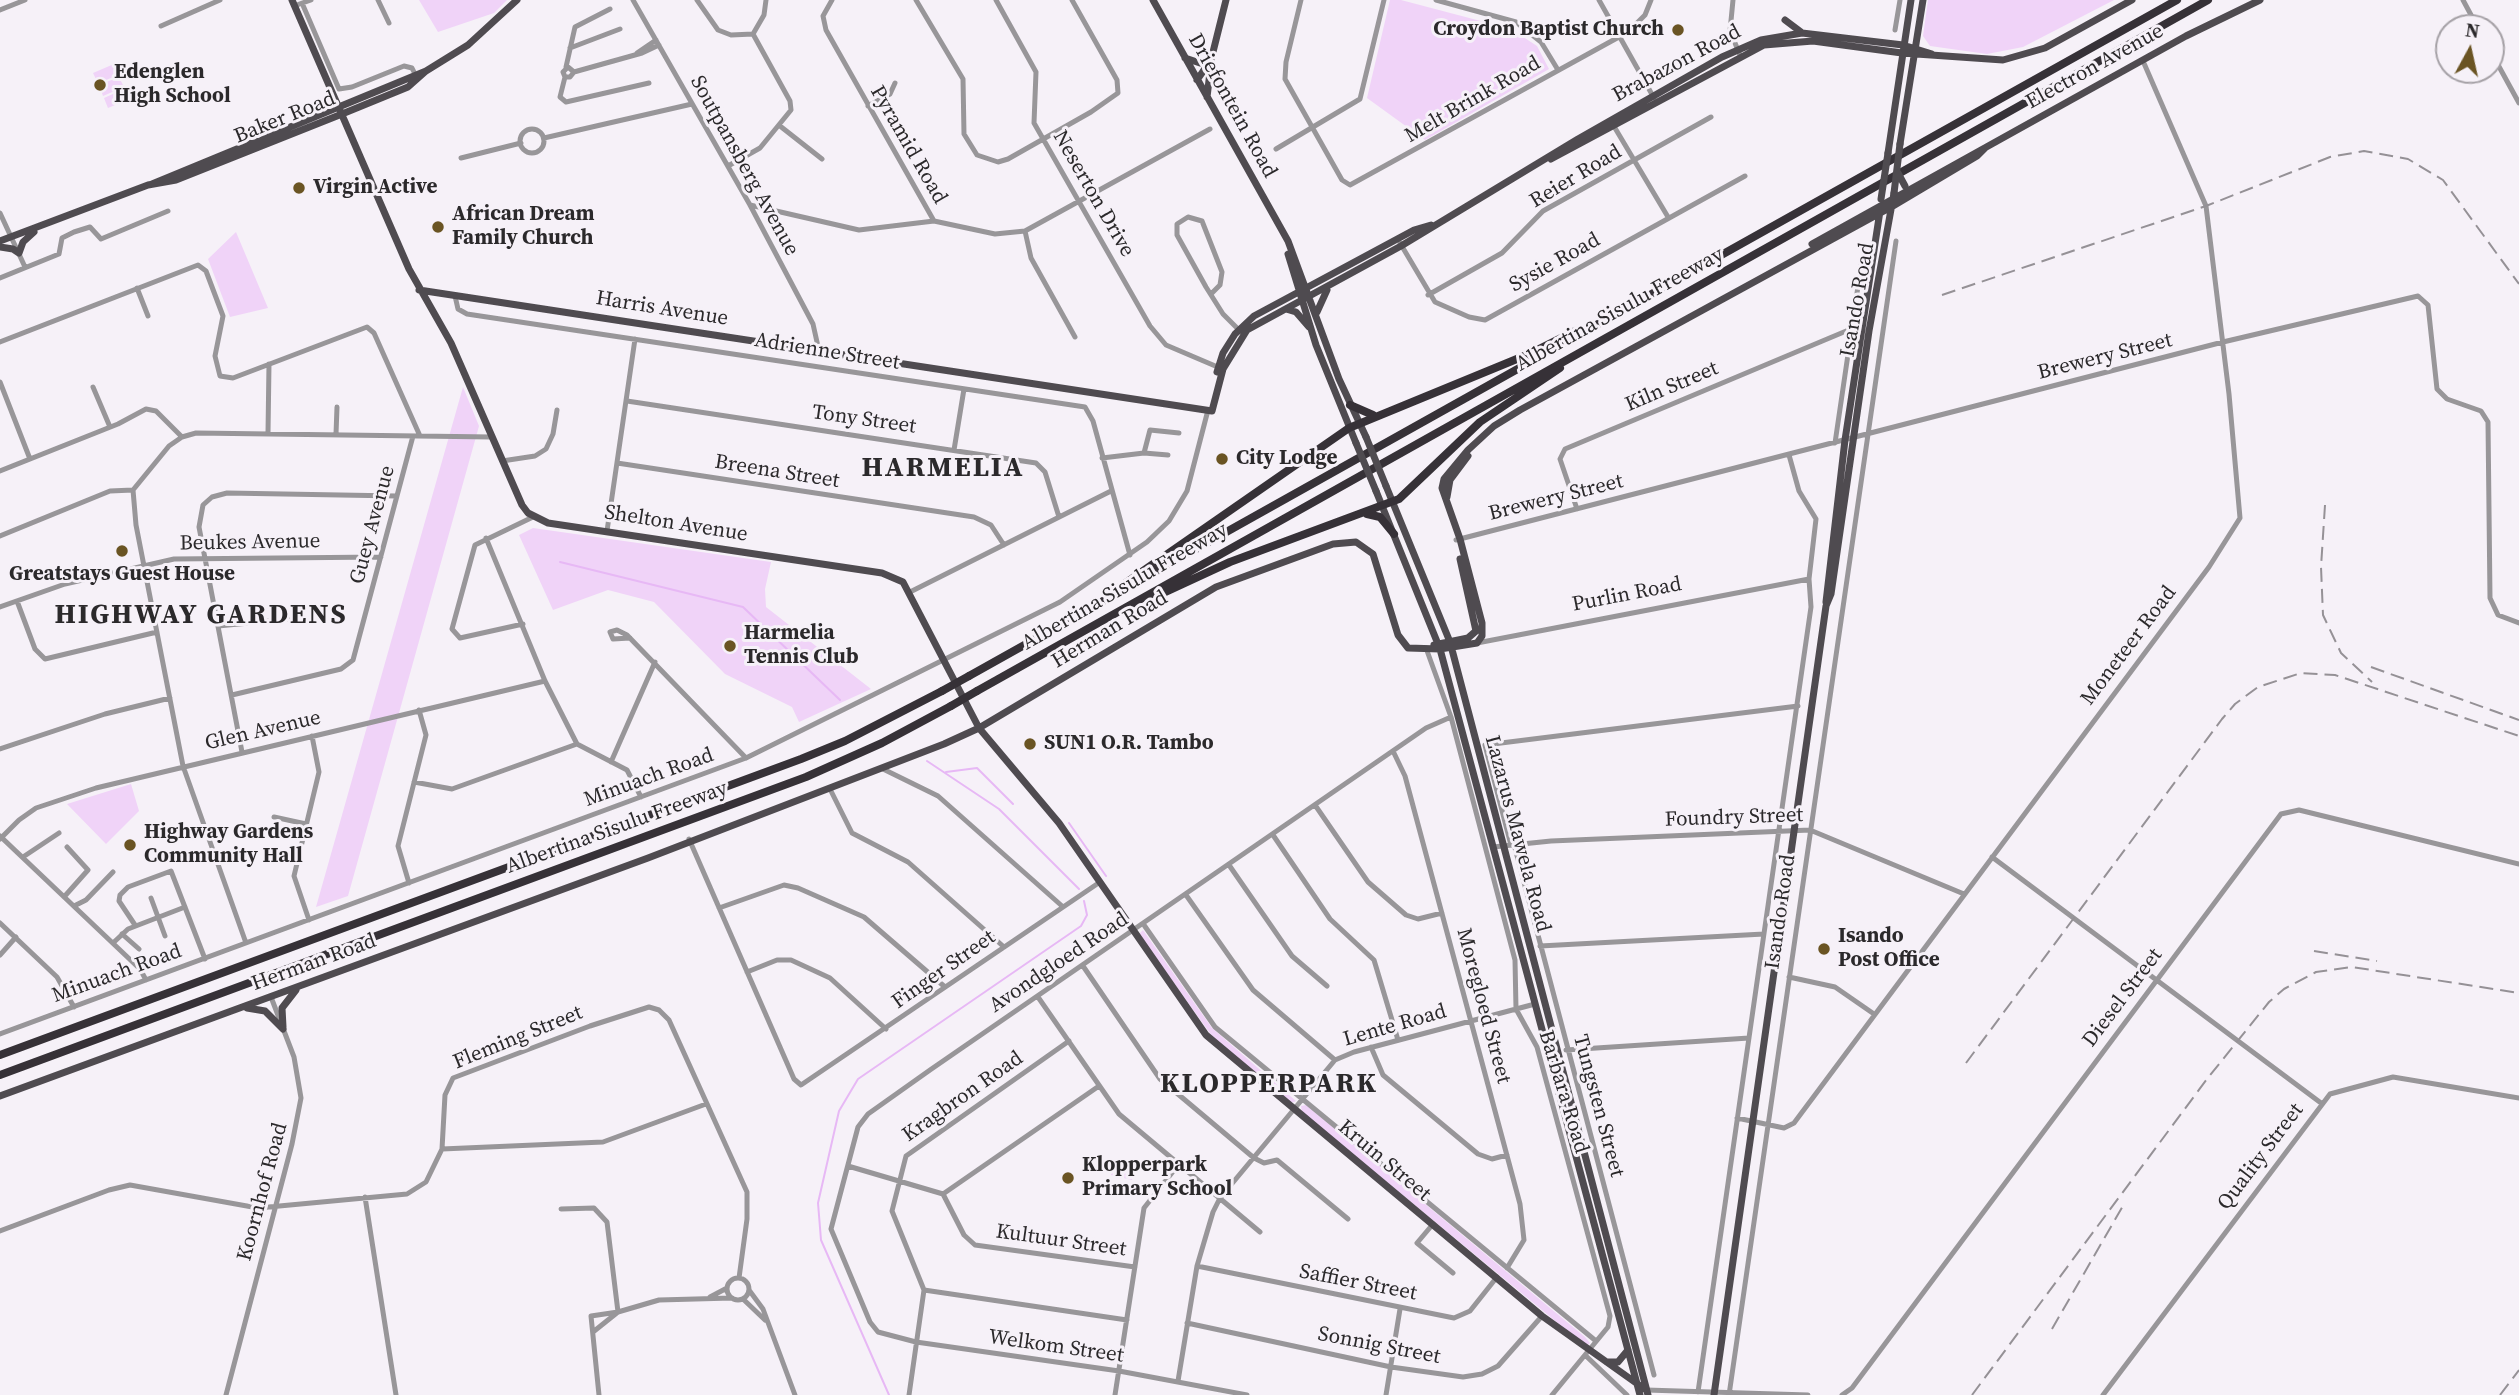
<!DOCTYPE html>
<style>
body{margin:0}
#map{position:relative;width:2519px;height:1395px;overflow:hidden;background:#f6f1f8;font-family:"Source Serif 4",serif}
canvas{display:block}
.north{position:absolute;left:2435px;top:14px;width:70px;height:70px;box-sizing:border-box;background:#f6f1f8;border:2px solid #a5a1a6;border-radius:50%;rotate:8deg;font-size:19px;font-weight:700;line-height:28px;text-align:center;color:#2b292b}
.north::after{content:'';display:block;margin:auto;width:24px;height:32px;background:#6a5423;clip-path:polygon(50% 0,100% 100%,50% 72%,0 100%)}
</style>
<div id="map">
<canvas width="2519" height="1395"></canvas>
<div class="north">N</div>
</div>
<script>
const c = document.querySelector('canvas').getContext('2d');
c.lineJoin = 'round';
function fillPath(path, color) {
  c.fillStyle = color;
  c.fill(path, 'evenodd');
}
function shape(rows) {
  const path = new Path2D();
  for (const r of rows) {
    if (r.length === 3) {
      path.moveTo(r[0] + r[2], r[1]);
      path.arc(r[0], r[1], r[2], 0, 2 * Math.PI);
      continue;
    }
    path.moveTo(r[0], r[1]);
    for (let i = 2; i < r.length; i += 2) path.lineTo(r[i], r[i + 1]);
  }
  return path;
}
function strokePath(path, color, width, dash) {
  c.strokeStyle = color;
  c.lineWidth = width;
  c.lineCap = dash ? 'butt' : 'round';
  c.setLineDash(dash || []);
  c.stroke(path);
}
function label(font, color, halo, rows, align = 'center') {
  c.font = font + ' "Source Serif 4",serif';
  c.lineWidth = 6;
  c.setLineDash([]);
  c.textBaseline = 'middle';
  c.strokeStyle = halo;
  c.fillStyle = color;
  for (const [text, x, y, turn = 0] of rows) {
    c.save();
    c.translate(x, y);
    c.rotate((+turn || 0) * Math.PI / 180);
    c.textAlign = isNaN(turn) ? turn : align;
    if (halo) c.strokeText(text, 0, 0);
    c.fillText(text, 0, 0);
    c.restore();
  }
}
fillPath(shape([
 [419,0,507,0,494,13,438,32],
 [1390,0,1401,0,1511,29,1537,46,1549,69,1425,140,1367,98],
 [1928,0,2114,0,2023,47,1987,54,1930,46,1923,36],
 [114,64,119,75,98,83,93,73],
 [119,77,124,87,103,96,99,85],
 [124,89,129,99,108,108,104,98],
 [236,232,268,308,230,317,208,259],
 [463,387,479,426,348,896,316,907],
 [533,528,771,562,765,589,766,607,871,689,799,722,792,707,725,674,654,602,608,590,553,610,519,535],
 [131,784,139,811,106,844,67,804],
 [1143,930,1212,1028,1296,1101,1291,1103,1214,1039,1139,934],
 [1306,1105,1585,1337,1590,1343,1588,1345,1571,1334,1302,1112,1301,1106],
 [1113,1164,1135,1170,1132,1180,1111,1175]
]), '#f0d3f8');
strokePath(shape([
 [560,562,743,607,840,700],
 [927,761,999,809,1079,889],
 [946,772,977,768,1013,804],
 [1069,823,1106,876],
 [889,1395,821,1240,818,1203,839,1111,858,1079,1081,926,1087,915,1084,901]
]), '#e7b8f5', 2);
strokePath(shape([
 [378,0,389,23],
 [633,0,750,205,813,324,819,351],
 [697,0,718,30,731,35,753,34],
 [832,0,823,16,826,30,934,221,995,234,1025,231,1210,129],
 [916,0,963,79,964,134,977,155,998,162,1008,159,1091,112,1118,93,1117,80,1072,0],
 [996,0,1036,72,1034,123,1150,326,1166,345,1220,368],
 [1301,0,1286,62,1285,79,1342,180,1350,185,1628,32,1645,15,1651,0],
 [1436,0,1516,22,1541,42,1558,70],
 [1599,0,1654,98],
 [1733,0,1730,31,1740,55],
 [2463,0,2478,28],
 [302,3,339,89,352,87,404,66,412,68,415,74],
 [294,6,311,0],
 [0,10,25,0],
 [161,26,220,0],
 [1895,30,1900,0],
 [753,34,764,15,766,0],
 [570,48,620,29],
 [2491,52,2519,103],
 [637,53,656,40],
 [566,67,575,27,610,9],
 [574,72,568,67,563,72,565,77,570,77,574,72,642,53,659,45],
 [565,77,560,97,566,102,649,83],
 [868,106,890,94,895,83],
 [1612,123,1668,217],
 [780,126,822,159],
 [532,141,12],
 [544,138,692,104],
 [1276,149,1360,99,1384,0],
 [461,158,521,143],
 [728,166,760,148,791,110,790,101,753,34],
 [750,205,859,230,934,221],
 [0,213,25,267],
 [1025,231,1031,258,1075,337],
 [1400,243,1435,302,1469,317,1485,320,1745,176],
 [0,278,59,254,62,238,74,232,90,227,101,239,168,211],
 [137,288,148,316],
 [1211,294,1220,285,1222,272,1202,221,1188,217,1177,224,1177,235,1206,287,1223,314,1241,332],
 [1428,295,1502,253,1543,211,1711,117],
 [455,296,458,309,467,314,1085,407,1093,421,1130,555],
 [0,342,198,265,206,271,223,316,215,356,220,376,233,378,367,327,374,333,420,436],
 [0,382,30,459],
 [93,387,110,427],
 [627,401,1036,463,1045,472,1059,517],
 [268,433,269,364],
 [336,434,337,407],
 [1835,443,1862,259],
 [954,450,964,389],
 [1144,453,1150,430,1179,433],
 [1102,458,1144,453,1168,455],
 [502,461,535,456,546,449,553,434,557,410],
 [617,463,974,517,991,525,1004,545],
 [0,471,118,424,146,409,156,411,182,437],
 [1577,509,1560,459,1565,449,1851,329],
 [607,531,635,339],
 [0,536,110,491,133,490],
 [486,538,545,681,577,744,627,770,641,797],
 [1456,540,2223,342,2418,296,2428,305,2437,389,2447,399,2481,411,2488,422,2490,598,2498,615,2519,623],
 [910,592,1111,491],
 [17,601,35,649,45,659,157,632],
 [0,607,65,584,174,559,381,557],
 [523,624,460,638,452,629,475,545,533,517],
 [218,626,301,618],
 [630,638,613,639,610,632,617,630,627,635,746,758],
 [1477,643,1809,579],
 [1426,648,1451,717,1515,960,1516,1009,1537,1047,1610,1316,1608,1327,1552,1395],
 [232,695,341,669,353,660,413,436],
 [0,749,105,714,170,698],
 [1393,751,1405,776,1520,1204,1524,1240,1507,1268],
 [242,752,199,527,203,505,212,497,227,493,397,496],
 [611,762,655,662],
 [883,769,938,796,1062,906],
 [414,782,452,789,577,744],
 [830,789,852,833,908,862,1004,947],
 [1315,805,1368,882,1406,915,1418,919,1442,913],
 [274,817,306,824],
 [1273,835,1330,919,1374,960,1398,1040],
 [0,836,140,969,146,980],
 [0,839,19,820,36,808,96,788,545,681],
 [689,839,794,1079,801,1085,1100,882],
 [1514,844,1654,1375],
 [1511,845,1485,745,1798,706],
 [1493,847,1551,841,1810,830,1964,894],
 [23,857,59,833],
 [1992,857,2321,1103],
 [1229,865,1292,956,1327,986],
 [409,883,398,846,426,735,419,710],
 [1186,895,1253,990,1335,1060],
 [64,897,88,870,67,847],
 [151,898,165,936],
 [74,906,86,900,113,872],
 [719,908,784,885,798,888,864,917,945,987],
 [309,920,294,876,319,772,312,736],
 [0,923,57,977,74,1007],
 [135,925,119,901,120,895,128,887,171,871,205,959],
 [1144,925,1215,1027,1596,1341],
 [122,934,139,949],
 [113,943,128,929,185,907],
 [246,943,183,766,136,525,133,490,169,446,182,437,196,433,492,437],
 [1540,946,1764,934],
 [0,955,16,937],
 [1083,966,1160,1079,1254,1158,1264,1163,1277,1160,1348,1219],
 [747,972,777,960,791,960,830,978,886,1029],
 [1789,977,1835,987,1874,1014],
 [1038,997,1119,1114,1260,1232],
 [0,1034,746,758,1060,602,1147,542,1169,521,1187,491,1208,410],
 [1371,1047,1383,1075,1478,1154,1492,1159,1507,1155],
 [1566,1050,1749,1038],
 [1737,1118,1784,1128,1794,1123,2209,567,2240,518,2229,394,2206,206,2143,61],
 [442,1149,603,1142,706,1104],
 [848,1166,943,1194,964,1235,975,1245,1135,1267],
 [943,1194,1099,1086],
 [365,1197,396,1395],
 [561,1209,594,1208,607,1222,618,1312,593,1332],
 [1433,1224,1417,1243,1453,1273],
 [0,1231,109,1190,130,1185,258,1208,407,1194,426,1182,442,1149,445,1095,453,1078,590,1026,649,1007,659,1010,669,1020,747,1192,747,1219,739,1278],
 [1197,1266,1454,1318,1470,1311,1497,1277],
 [738,1289,11],
 [749,1290,763,1309,795,1395],
 [924,1290,1127,1320],
 [710,1297,727,1288],
 [743,1299,765,1320],
 [1187,1323,1391,1367,1463,1377,1482,1374,1498,1366,1542,1316],
 [1585,1355,1627,1395],
 [1178,1381,1197,1266,1213,1212,1220,1198,1335,1060,1354,1052,1535,1004],
 [1646,1390,1808,1395],
 [1698,1392,1811,607,1809,579,1816,519,1799,491,1789,455],
 [226,1395,292,1144,301,1098,294,1057,271,997],
 [599,1395,591,1316,618,1312,659,1300,732,1298],
 [909,1395,924,1290,892,1211,906,1156,1069,1041],
 [1115,1395,1144,1208,1179,1164],
 [1247,1395,1119,1371,916,1342,878,1332,870,1322,831,1229,858,1127,868,1114,930,1070,1426,728,1451,717],
 [1386,1395,1400,1309],
 [1729,1395,1896,241],
 [1842,1395,1852,1388,2281,814,2299,810,2519,864],
 [2103,1395,2330,1094,2393,1077,2519,1098]
]), '#989699', 5);
strokePath(shape([
 [292,0,409,269,451,343,522,505,528,513,548,523,882,573,903,582,979,728,1059,823,1206,1035,1542,1316,1646,1390],
 [1153,0,1288,241,1339,379,1366,437],
 [1785,20,1801,32],
 [1185,58,1200,63,1210,59],
 [1197,80,1211,60,1226,0],
 [1207,97,1211,64],
 [1900,144,1923,0],
 [1888,153,1911,0],
 [1551,159,1764,45,1813,41,1902,53,2003,60,2045,48,2132,0],
 [152,184,426,71,468,45,517,0],
 [0,241,148,185,176,180,342,114,408,87,426,71],
 [1812,244,2186,36,2260,0],
 [0,247,13,249,19,253,23,242,34,232],
 [1288,254,1316,345,1356,443],
 [419,290,1212,411,1223,369,1247,330,1401,246,1578,139,1722,57,1761,40,1802,33,1903,45,1932,54],
 [1286,309,1296,312,1309,327],
 [1317,312,1327,290],
 [1217,372,1223,353,1235,334,1254,316,1414,230,1431,225],
 [1386,486,1450,642,1648,1395],
 [1376,491,1440,649,1640,1395],
 [1447,497,1450,480,1468,456],
 [1826,602,1845,440,1880,211],
 [1434,645,1468,638,1476,631,1460,559],
 [247,1008,265,1011,283,1029],
 [283,1027,282,1008,296,990],
 [0,1096,648,858,944,744,979,728,1216,587,1333,544,1356,542,1373,554,1398,635,1408,648,1440,649,1477,643,1482,636,1482,623,1460,539,1442,488,1444,479,1468,450,1494,426,1520,410,1893,206,1977,156,1985,148],
 [1607,1362,1618,1362,1628,1350],
 [1714,1395,1826,606,1831,594,1869,331,1894,193]
]), '#4f4b50', 7);
strokePath(shape([
 [1350,405,1373,415],
 [1367,514,1380,517,1394,534],
 [1117,589,1349,428,1529,354,1575,331],
 [1150,599,1230,562,1399,499,1480,422,1560,368],
 [969,676,2177,0],
 [977,691,2208,0],
 [0,1055,801,759,845,741,942,691],
 [0,1075,806,777,882,743,951,706]
]), '#363137', 8);
strokePath(shape([
 [1942,295,2206,206,2330,157,2364,151,2408,159,2443,180,2519,284],
 [2325,505,2321,567,2323,615,2341,653,2372,682],
 [2371,667,2519,720],
 [2314,951,2377,961],
 [1966,1063,2222,719,2235,704,2258,687,2301,673,2335,675,2519,736],
 [2052,1329,2124,1204],
 [1972,1395,2207,1079,2269,1002,2284,989,2316,972,2352,967,2519,993],
 [2500,1395,2519,1370]
]), '#959196', 2, [14, 7]);
strokePath(shape([
 [1898,173,1905,186],
 [1894,193,1900,144],
 [1881,199,1888,153],
 [1366,437,1386,486],
 [1356,443,1376,491]
]), '#4f4b50', 7);
strokePath(shape([
 [942,691,969,676],
 [951,706,977,691]
]), '#363137', 8);
for (const [x, y, r, color] of [
 [1678,30,7,"#6a5423"],
 [100,85,7,"#6a5423"],
 [299,188,7,"#6a5423"],
 [438,227,7,"#6a5423"],
 [1222,459,7,"#6a5423"],
 [122,551,7,"#6a5423"],
 [730,646,7,"#6a5423"],
 [1030,744,7,"#6a5423"],
 [130,845,7,"#6a5423"],
 [1824,949,7,"#6a5423"],
 [1068,1178,7,"#6a5423"]
]) {
  const dot = new Path2D();
  dot.arc(x, y, r, 0, 2 * Math.PI);
  c.fillStyle = color;
  c.fill(dot);
  strokePath(dot, '#f6f1f8', 2.5);
}
label('bold 21px', '#2b292b', '#f6f1f8', [
 ["Croydon Baptist Church",1664,30,"right"],
 ["Edenglen",114,73],
 ["High School",114,97],
 ["Virgin Active",313,188],
 ["African Dream",452,215],
 ["Family Church",452,239],
 ["City Lodge",1236,459],
 ["Greatstays Guest House",122,575,"center"],
 ["Harmelia",744,634],
 ["Tennis Club",744,658],
 ["SUN1 O.R. Tambo",1044,744],
 ["Highway Gardens",144,833],
 ["Community Hall",144,857],
 ["Isando",1838,937],
 ["Post Office",1838,961],
 ["Klopperpark",1082,1166],
 ["Primary School",1082,1190]
], 'left');
label('21px', '#2b292b', '#f6f1f8', [
 ["Brabazon Road",1677,64,-28],
 ["Electron Avenue",2095,67,-29],
 ["Melt Brink Road",1473,100,-30],
 ["Driefontein Road",1232,106,61],
 ["Baker Road",285,118,-22],
 ["Pyramid Road",908,145,60],
 ["Soutpansberg Avenue",744,166,61],
 ["Reier Road",1576,177,-31],
 ["Neserton Drive",1093,194,60],
 ["Sysie Road",1555,263,-29],
 ["Isando Road",1858,300,-80],
 ["Harris Avenue",662,309,9],
 ["Albertina Sisulu Freeway",1620,310,-29],
 ["Adrienne Street",827,352,9],
 ["Brewery Street",2105,357,-14],
 ["Kiln Street",1672,387,-23],
 ["Tony Street",864,420,8],
 ["Breena Street",777,472,9],
 ["Brewery Street",1556,498,-14],
 ["Shelton Avenue",676,524,9],
 ["Guey Avenue",373,525,-75],
 ["Beukes Avenue",250,543,-1],
 ["Albertina Sisulu Freeway",1125,587,-30],
 ["Purlin Road",1627,595,-11],
 ["Herman Road",1110,630,-31],
 ["Moneteer Road",2129,646,-53],
 ["Glen Avenue",263,731,-13],
 ["Minuach Road",649,778,-20],
 ["Foundry Street",1734,818,-2],
 ["Albertina Sisulu Freeway",617,828,-20],
 ["Lazarus Mawela Road",1517,834,75],
 ["Isando Road",1781,912,-82],
 ["Herman Road",314,963,-20],
 ["Avondgloed Road",1059,963,-34],
 ["Finger Street",944,970,-35],
 ["Minuach Road",117,974,-20],
 ["Diesel Street",2123,998,-53],
 ["Moregloed Street",1483,1006,75],
 ["Lente Road",1395,1026,-16],
 ["Fleming Street",518,1038,-22],
 ["Barbara Road",1563,1092,73],
 ["Kragbron Road",963,1097,-35],
 ["Tungsten Street",1598,1106,75],
 ["Quality Street",2261,1157,-53],
 ["Kruin Street",1384,1161,40],
 ["Koornhof Road",263,1192,-75],
 ["Kultuur Street",1061,1241,8],
 ["Saffier Street",1358,1283,11],
 ["Sonnig Street",1379,1346,11],
 ["Welkom Street",1056,1347,8]
]);
c.letterSpacing = '2px';
label('bold 28px', '#2b292b', '#f6f1f8', [
 ["HARMELIA",943,469],
 ["HIGHWAY GARDENS",201,616],
 ["KLOPPERPARK",1269,1085]
]);
c.letterSpacing = '0px';
</script>
